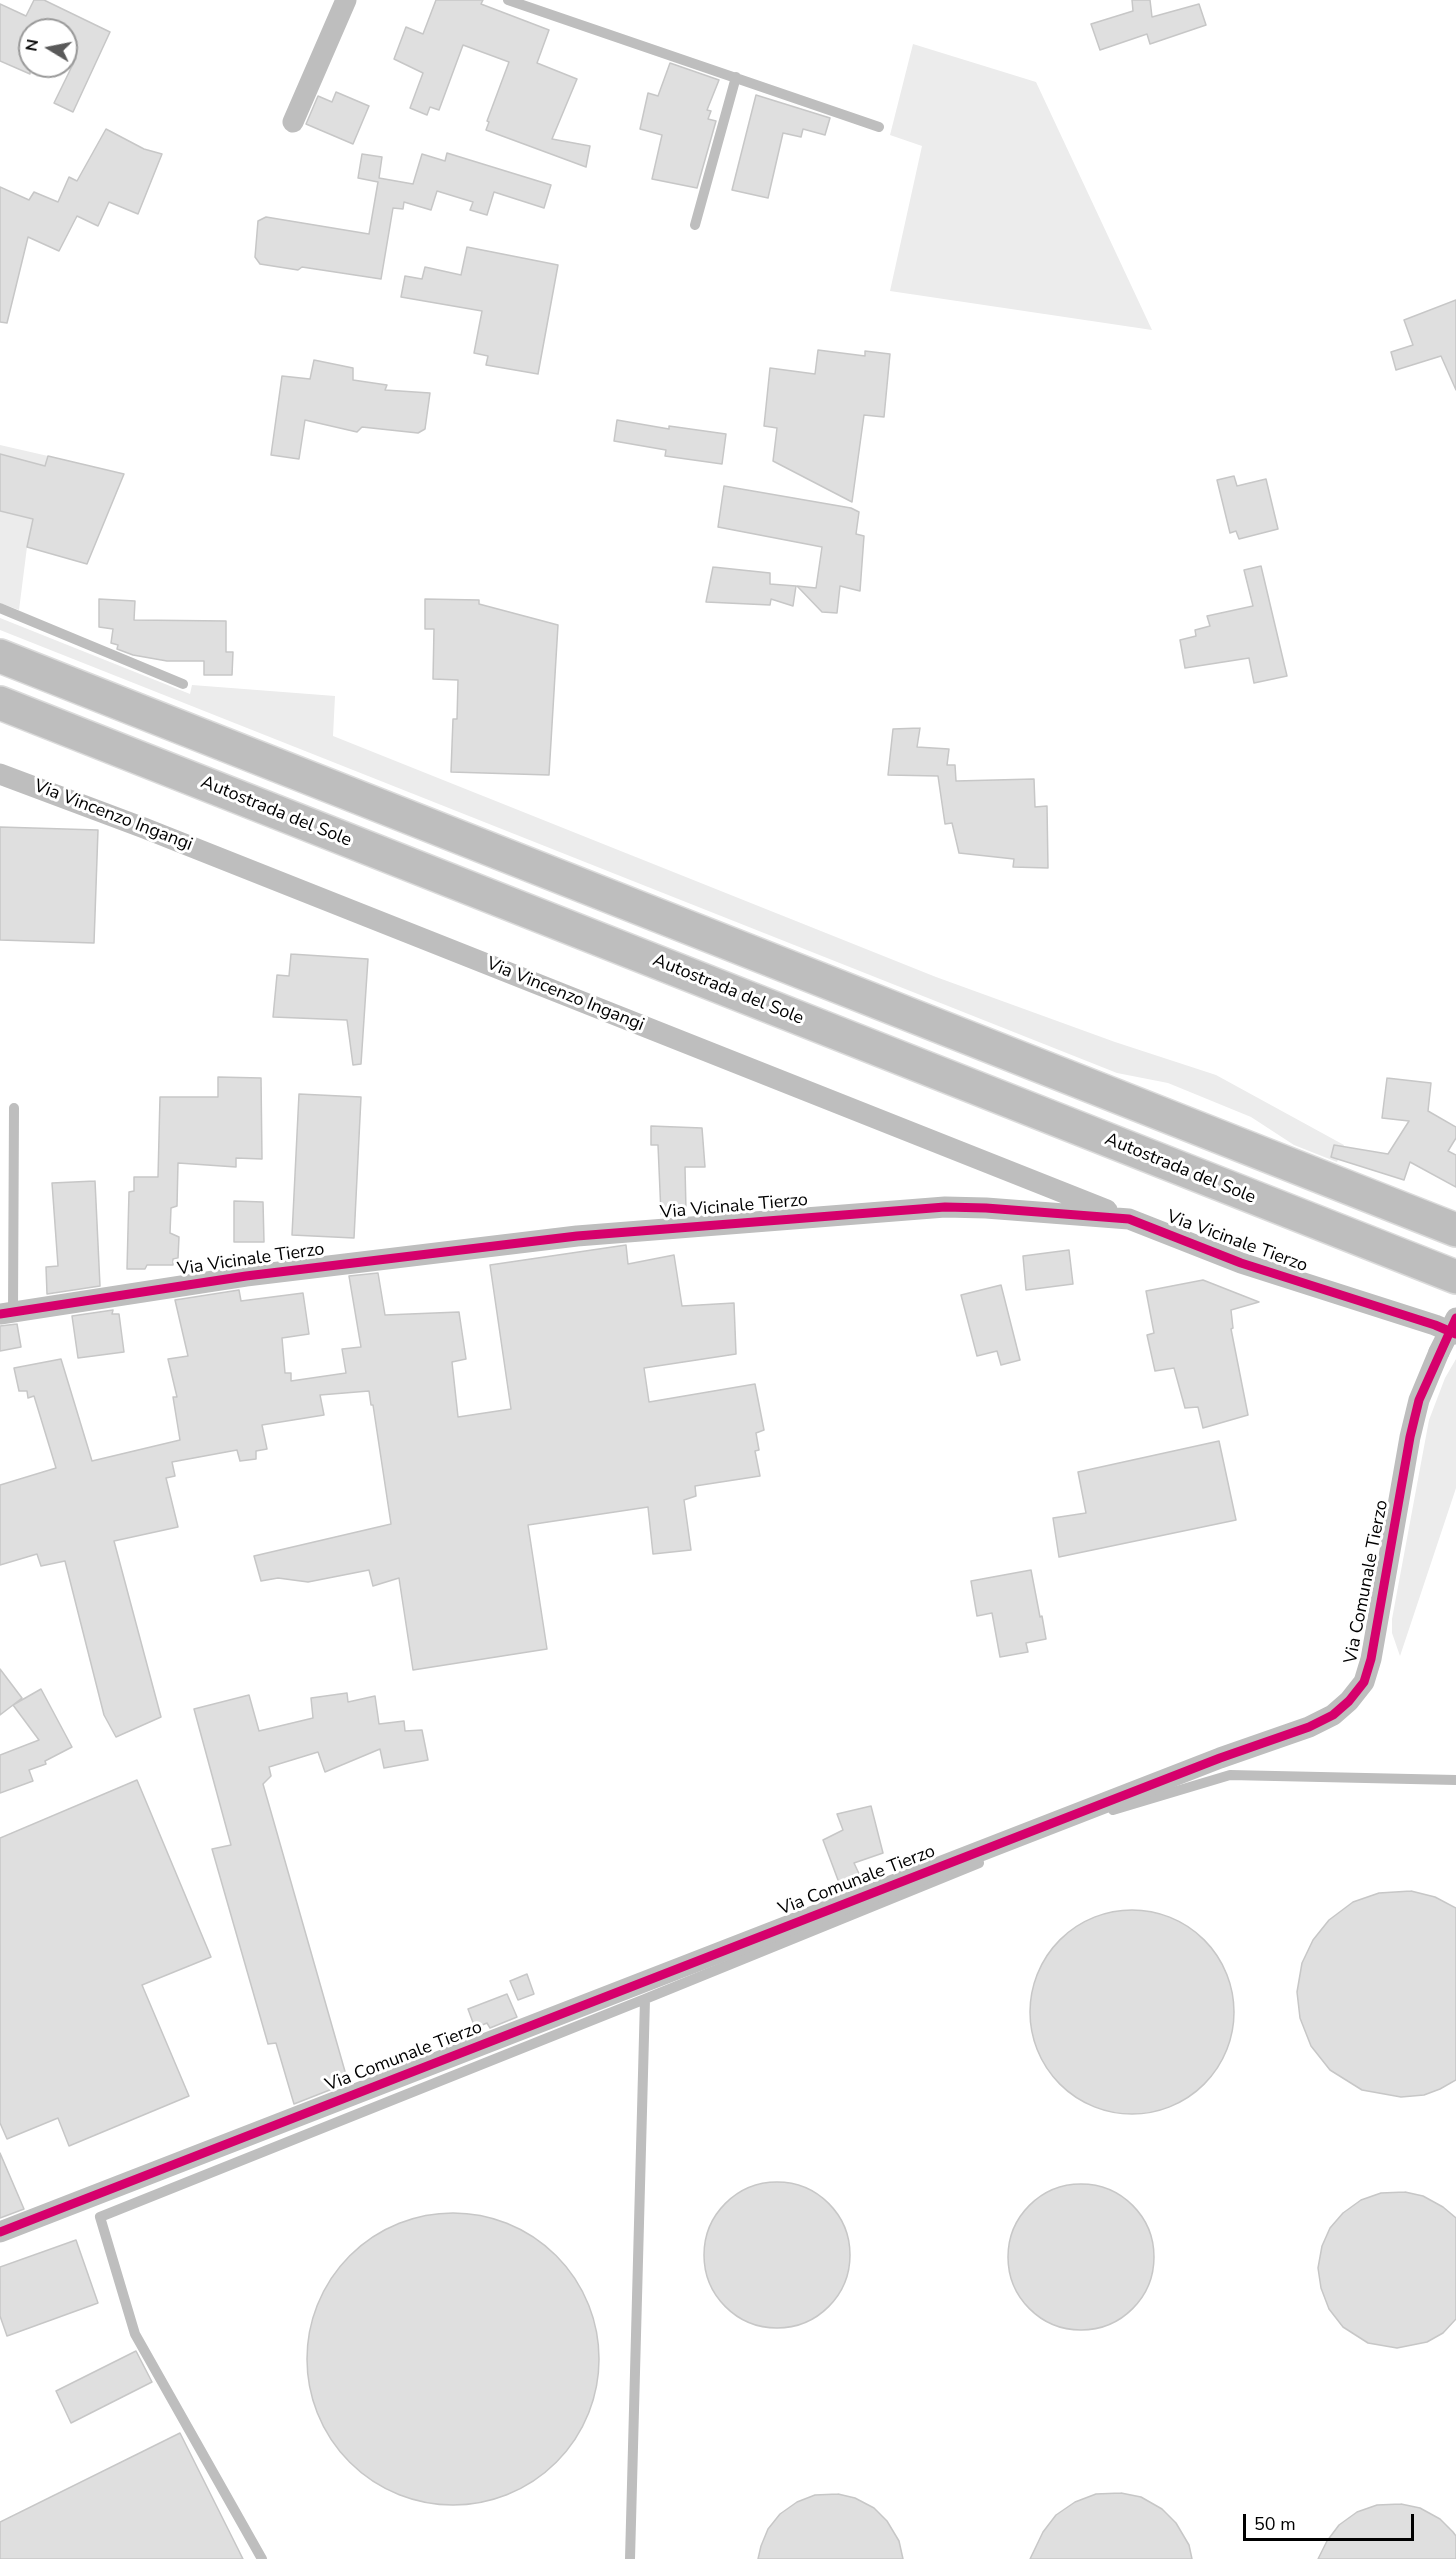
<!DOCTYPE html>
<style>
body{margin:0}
#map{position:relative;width:1456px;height:2559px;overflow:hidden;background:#fff;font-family:"Nunito Sans",sans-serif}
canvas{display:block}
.north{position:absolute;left:18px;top:18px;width:60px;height:60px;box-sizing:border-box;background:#fff;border:2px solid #999;border-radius:50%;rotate:280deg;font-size:16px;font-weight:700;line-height:24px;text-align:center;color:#000}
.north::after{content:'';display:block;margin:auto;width:21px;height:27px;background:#595959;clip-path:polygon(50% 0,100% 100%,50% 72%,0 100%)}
.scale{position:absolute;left:1243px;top:2514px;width:171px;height:27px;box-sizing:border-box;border:3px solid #000;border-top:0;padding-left:8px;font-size:18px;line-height:21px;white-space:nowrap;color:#000;-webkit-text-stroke:4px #fff;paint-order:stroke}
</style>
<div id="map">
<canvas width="1456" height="2559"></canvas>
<div class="north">N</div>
<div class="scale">50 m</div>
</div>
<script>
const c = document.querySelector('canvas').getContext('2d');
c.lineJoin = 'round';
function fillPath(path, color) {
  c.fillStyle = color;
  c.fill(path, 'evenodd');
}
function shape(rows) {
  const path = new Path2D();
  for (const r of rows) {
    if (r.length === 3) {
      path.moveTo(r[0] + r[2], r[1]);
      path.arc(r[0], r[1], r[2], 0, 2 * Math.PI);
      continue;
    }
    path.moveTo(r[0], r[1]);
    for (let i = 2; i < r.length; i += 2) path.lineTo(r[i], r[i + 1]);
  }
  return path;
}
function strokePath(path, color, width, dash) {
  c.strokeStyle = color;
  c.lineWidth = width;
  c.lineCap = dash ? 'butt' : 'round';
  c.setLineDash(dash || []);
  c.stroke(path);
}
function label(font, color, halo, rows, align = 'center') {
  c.font = font + ' "Nunito Sans",sans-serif';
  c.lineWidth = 6;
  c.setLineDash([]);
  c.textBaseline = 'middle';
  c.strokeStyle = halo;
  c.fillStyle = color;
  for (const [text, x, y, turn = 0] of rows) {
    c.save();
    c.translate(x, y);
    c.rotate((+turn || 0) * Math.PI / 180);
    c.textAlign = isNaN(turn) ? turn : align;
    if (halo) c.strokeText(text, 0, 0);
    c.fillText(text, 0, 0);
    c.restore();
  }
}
fillPath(shape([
 [913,44,1036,82,1152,330,890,291,922,146,890,135],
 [0,445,48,456,27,547,19,610,0,603],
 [0,618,190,694,192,685,335,696,333,736,936,977,1115,1042,1216,1075,1344,1145,1337,1162,1294,1145,1251,1117,1168,1083,1117,1073,0,630],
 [1456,1359,1456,1488,1400,1656,1392,1633,1392,1619,1429,1420,1445,1378]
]), '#ececec');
const building = shape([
 [34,0,44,0,110,32,73,112,54,103,76,58,66,54,66,30,30,30,30,74,0,61,0,4,26,16,34,0],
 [436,0,483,0,481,4,549,30,537,63,577,79,552,139,590,146,586,167,486,130,489,122,487,121,509,62,463,45,439,110,430,107,427,115,410,108,423,73,394,59,406,27,423,34,436,0],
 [1132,0,1150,0,1152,17,1199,4,1206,25,1150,44,1147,34,1100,50,1091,24,1133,11,1132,0],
 [670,63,719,80,707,110,711,111,708,119,716,121,697,188,652,179,662,135,640,129,648,93,658,96,670,63],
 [336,92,369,106,353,144,306,124,318,96,332,102,336,92],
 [756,95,830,118,825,135,803,129,801,137,783,133,768,198,732,190,756,95],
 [106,129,144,149,162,154,138,214,109,202,98,226,77,216,59,251,28,237,7,323,0,322,0,187,29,200,34,192,58,202,69,177,77,181,106,129],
 [447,153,551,185,544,208,494,192,487,215,470,210,473,202,437,191,431,210,404,202,403,209,393,208,381,279,302,267,298,270,260,264,255,257,258,221,266,217,369,234,378,182,358,178,362,154,382,157,379,178,413,184,422,154,445,161,447,153],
 [467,247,558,265,538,374,486,365,488,356,474,353,482,311,401,297,405,276,422,279,425,267,461,275,467,247],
 [1456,300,1456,390,1441,356,1396,370,1391,352,1413,345,1404,320,1456,300],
 [818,350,865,356,865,351,890,354,884,417,864,415,852,502,773,461,777,428,764,426,770,368,815,374,818,350],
 [314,360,353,368,353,380,387,385,385,390,430,393,425,429,418,433,362,427,357,432,305,420,299,459,271,455,282,376,310,379,314,360],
 [617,420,669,429,669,426,726,434,722,464,665,456,666,450,614,441,617,420],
 [0,454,45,466,48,456,124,474,87,564,27,547,33,519,0,511,0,454],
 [1234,476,1237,486,1266,479,1278,529,1239,539,1236,531,1230,533,1217,480,1234,476],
 [724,486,851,508,859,512,856,534,864,536,860,591,840,586,837,613,822,612,797,586,816,588,822,547,718,527,724,486],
 [1261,566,1287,676,1254,683,1249,658,1185,668,1180,640,1196,636,1195,630,1210,626,1207,616,1253,606,1244,570,1261,566],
 [713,567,770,573,770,584,796,586,793,606,771,599,770,605,706,602,713,567],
 [99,599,135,601,134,620,226,621,226,652,233,652,232,675,204,675,204,661,167,661,133,655,117,649,118,645,111,643,113,629,99,627,99,599],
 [425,599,479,600,479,604,558,625,549,775,451,772,453,719,457,719,458,680,433,679,434,629,425,629,425,599],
 [920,728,917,747,949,749,947,765,955,765,956,781,1034,779,1035,807,1047,806,1048,868,1013,867,1014,859,959,853,952,823,945,824,938,776,888,775,893,729,920,728],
 [0,827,98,830,94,943,0,940,0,827],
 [291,954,368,959,361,1064,353,1065,347,1020,273,1017,277,975,289,976,291,954],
 [218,1077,261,1078,262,1159,236,1158,236,1167,178,1163,177,1206,171,1208,170,1233,179,1237,178,1258,173,1259,173,1265,147,1265,145,1269,127,1269,129,1192,134,1191,134,1177,158,1177,160,1097,218,1097,218,1077],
 [1387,1078,1431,1083,1428,1111,1456,1127,1456,1138,1448,1151,1456,1155,1456,1187,1410,1162,1404,1180,1331,1157,1334,1145,1388,1154,1409,1121,1382,1118,1387,1078],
 [299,1094,361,1097,354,1238,292,1235,299,1094],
 [651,1126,702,1128,705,1167,685,1167,686,1211,661,1214,658,1145,651,1145,651,1126],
 [95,1181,100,1286,47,1294,46,1267,58,1266,52,1183,95,1181],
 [234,1201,263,1202,264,1242,234,1242,234,1201],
 [626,1245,628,1264,674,1255,682,1306,734,1303,736,1354,644,1368,649,1402,755,1384,764,1430,756,1433,759,1450,755,1451,760,1476,695,1486,696,1496,684,1500,691,1550,653,1554,648,1507,528,1525,547,1649,413,1670,399,1578,373,1586,369,1570,308,1582,278,1578,261,1581,254,1556,391,1524,373,1405,371,1405,369,1391,320,1395,324,1415,262,1425,267,1449,256,1451,256,1459,240,1461,237,1450,172,1462,175,1476,166,1478,178,1527,114,1541,161,1717,116,1737,104,1715,65,1561,41,1566,37,1554,0,1565,0,1485,56,1468,34,1396,28,1398,27,1391,19,1391,14,1368,61,1359,92,1461,180,1440,173,1397,177,1397,168,1359,188,1356,175,1300,239,1290,241,1301,303,1293,309,1334,282,1338,285,1373,291,1373,291,1381,346,1373,342,1349,361,1347,349,1276,378,1273,385,1315,459,1312,466,1359,452,1362,458,1417,511,1409,490,1265,626,1245],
 [1069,1250,1073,1284,1026,1290,1023,1256,1069,1250],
 [1203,1280,1259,1302,1231,1310,1233,1328,1231,1329,1248,1415,1203,1428,1198,1407,1185,1408,1174,1368,1155,1371,1147,1335,1154,1333,1146,1291,1203,1280],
 [1001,1285,1020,1360,1001,1365,997,1351,977,1356,961,1295,1001,1285],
 [113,1310,112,1314,119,1314,124,1352,78,1358,72,1316,113,1310],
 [17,1324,21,1347,0,1351,0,1326,17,1324],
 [1219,1441,1236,1520,1059,1557,1053,1518,1086,1513,1078,1472,1219,1441],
 [1031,1570,1040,1617,1042,1616,1046,1639,1026,1643,1028,1652,1000,1657,992,1613,977,1616,971,1581,1031,1570],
 [0,1669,22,1698,13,1705,41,1689,72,1747,45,1761,46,1764,29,1770,33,1781,0,1793,0,1755,39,1740,13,1705,0,1715,0,1669],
 [347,1693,348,1702,375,1696,379,1724,404,1721,405,1731,422,1730,428,1760,384,1768,380,1749,325,1772,318,1752,269,1767,271,1776,263,1784,346,2075,345,2084,294,2104,276,2043,268,2044,212,1849,231,1845,194,1709,249,1695,259,1731,313,1718,311,1698,347,1693],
 [137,1780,211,1957,142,1985,189,2096,69,2146,58,2118,7,2139,0,2123,0,1838,137,1780],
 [871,1806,883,1853,854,1863,862,1880,841,1888,823,1840,843,1830,837,1814,871,1806],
 [1411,1891,1435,1897,1456,1908,1456,2080,1440,2089,1424,2095,1401,2097,1362,2090,1330,2070,1311,2046,1300,2018,1297,1992,1302,1963,1313,1940,1329,1920,1353,1902,1379,1893,1411,1891],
 [1132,2012,102],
 [527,1974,534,1994,518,2000,510,1981,527,1974],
 [507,1994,517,2017,490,2028,487,2023,475,2028,468,2009,507,1994],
 [0,2153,24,2209,0,2218,0,2153],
 [777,2255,73],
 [1081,2257,73],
 [1405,2192,1423,2196,1443,2207,1456,2218,1456,2319,1443,2333,1427,2342,1397,2348,1368,2343,1343,2327,1329,2309,1321,2288,1318,2268,1322,2246,1330,2228,1343,2213,1361,2200,1381,2193,1405,2192],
 [453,2359,146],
 [76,2240,98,2303,7,2336,0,2316,0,2267,76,2240],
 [136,2351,152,2382,71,2423,56,2391,136,2351],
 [180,2433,243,2559,0,2559,0,2522,180,2433],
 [1121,2493,1141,2497,1162,2509,1176,2523,1189,2545,1192,2559,1030,2559,1043,2532,1056,2515,1075,2502,1096,2494,1121,2493],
 [838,2494,855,2498,874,2508,887,2521,899,2541,903,2559,758,2559,761,2546,768,2529,780,2514,797,2502,815,2495,838,2494],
 [1401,2504,1420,2508,1440,2519,1453,2532,1456,2536,1456,2559,1318,2559,1327,2541,1339,2525,1357,2512,1377,2505,1401,2504]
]);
fillPath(building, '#dfdfdf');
strokePath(building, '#c7c7c7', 1.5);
const motorway = shape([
 [0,656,1456,1230],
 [0,703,1456,1277]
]);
strokePath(motorway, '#dbdbdb', 36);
strokePath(shape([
 [508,0,879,127],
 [695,225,736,77],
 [0,608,183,684],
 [13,1312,14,1108],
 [1113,1810,1230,1775,1456,1780],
 [262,2559,135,2334,100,2217,645,1999,979,1863],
 [630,2559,645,1999]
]), '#bebebe', 10);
strokePath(shape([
 [293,122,346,0],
 [0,774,144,828,1107,1210],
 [0,1314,246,1276,577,1236,945,1207,986,1208,1129,1219,1241,1263,1435,1325,1456,1334],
 [0,2232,1220,1758,1309,1727,1333,1715,1349,1701,1364,1682,1371,1659,1410,1437,1419,1400,1439,1352]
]), '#bebebe', 21);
strokePath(motorway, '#bebebe', 33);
strokePath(shape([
 [1439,1352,1456,1318]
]), '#bebebe', 21);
strokePath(shape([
 [0,1314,246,1276,577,1236,945,1207,986,1208,1129,1219,1241,1263,1435,1325,1456,1334],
 [0,2232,1220,1758,1309,1727,1333,1715,1349,1701,1364,1682,1371,1659,1410,1437,1419,1400,1456,1318]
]), '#d6006c', 9);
label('18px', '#000', '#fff', [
 ["Autostrada del Sole",276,812,22],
 ["Via Vincenzo Ingangi",113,816,21],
 ["Autostrada del Sole",728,990,22],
 ["Via Vincenzo Ingangi",565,995,22],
 ["Autostrada del Sole",1180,1169,22],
 ["Via Vicinale Tierzo",734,1207,-5],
 ["Via Vicinale Tierzo",1237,1242,20],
 ["Via Vicinale Tierzo",251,1260,-8],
 ["Via Comunale Tierzo",1367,1582,-79],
 ["Via Comunale Tierzo",857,1881,-21],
 ["Via Comunale Tierzo",404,2057,-21]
]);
</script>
